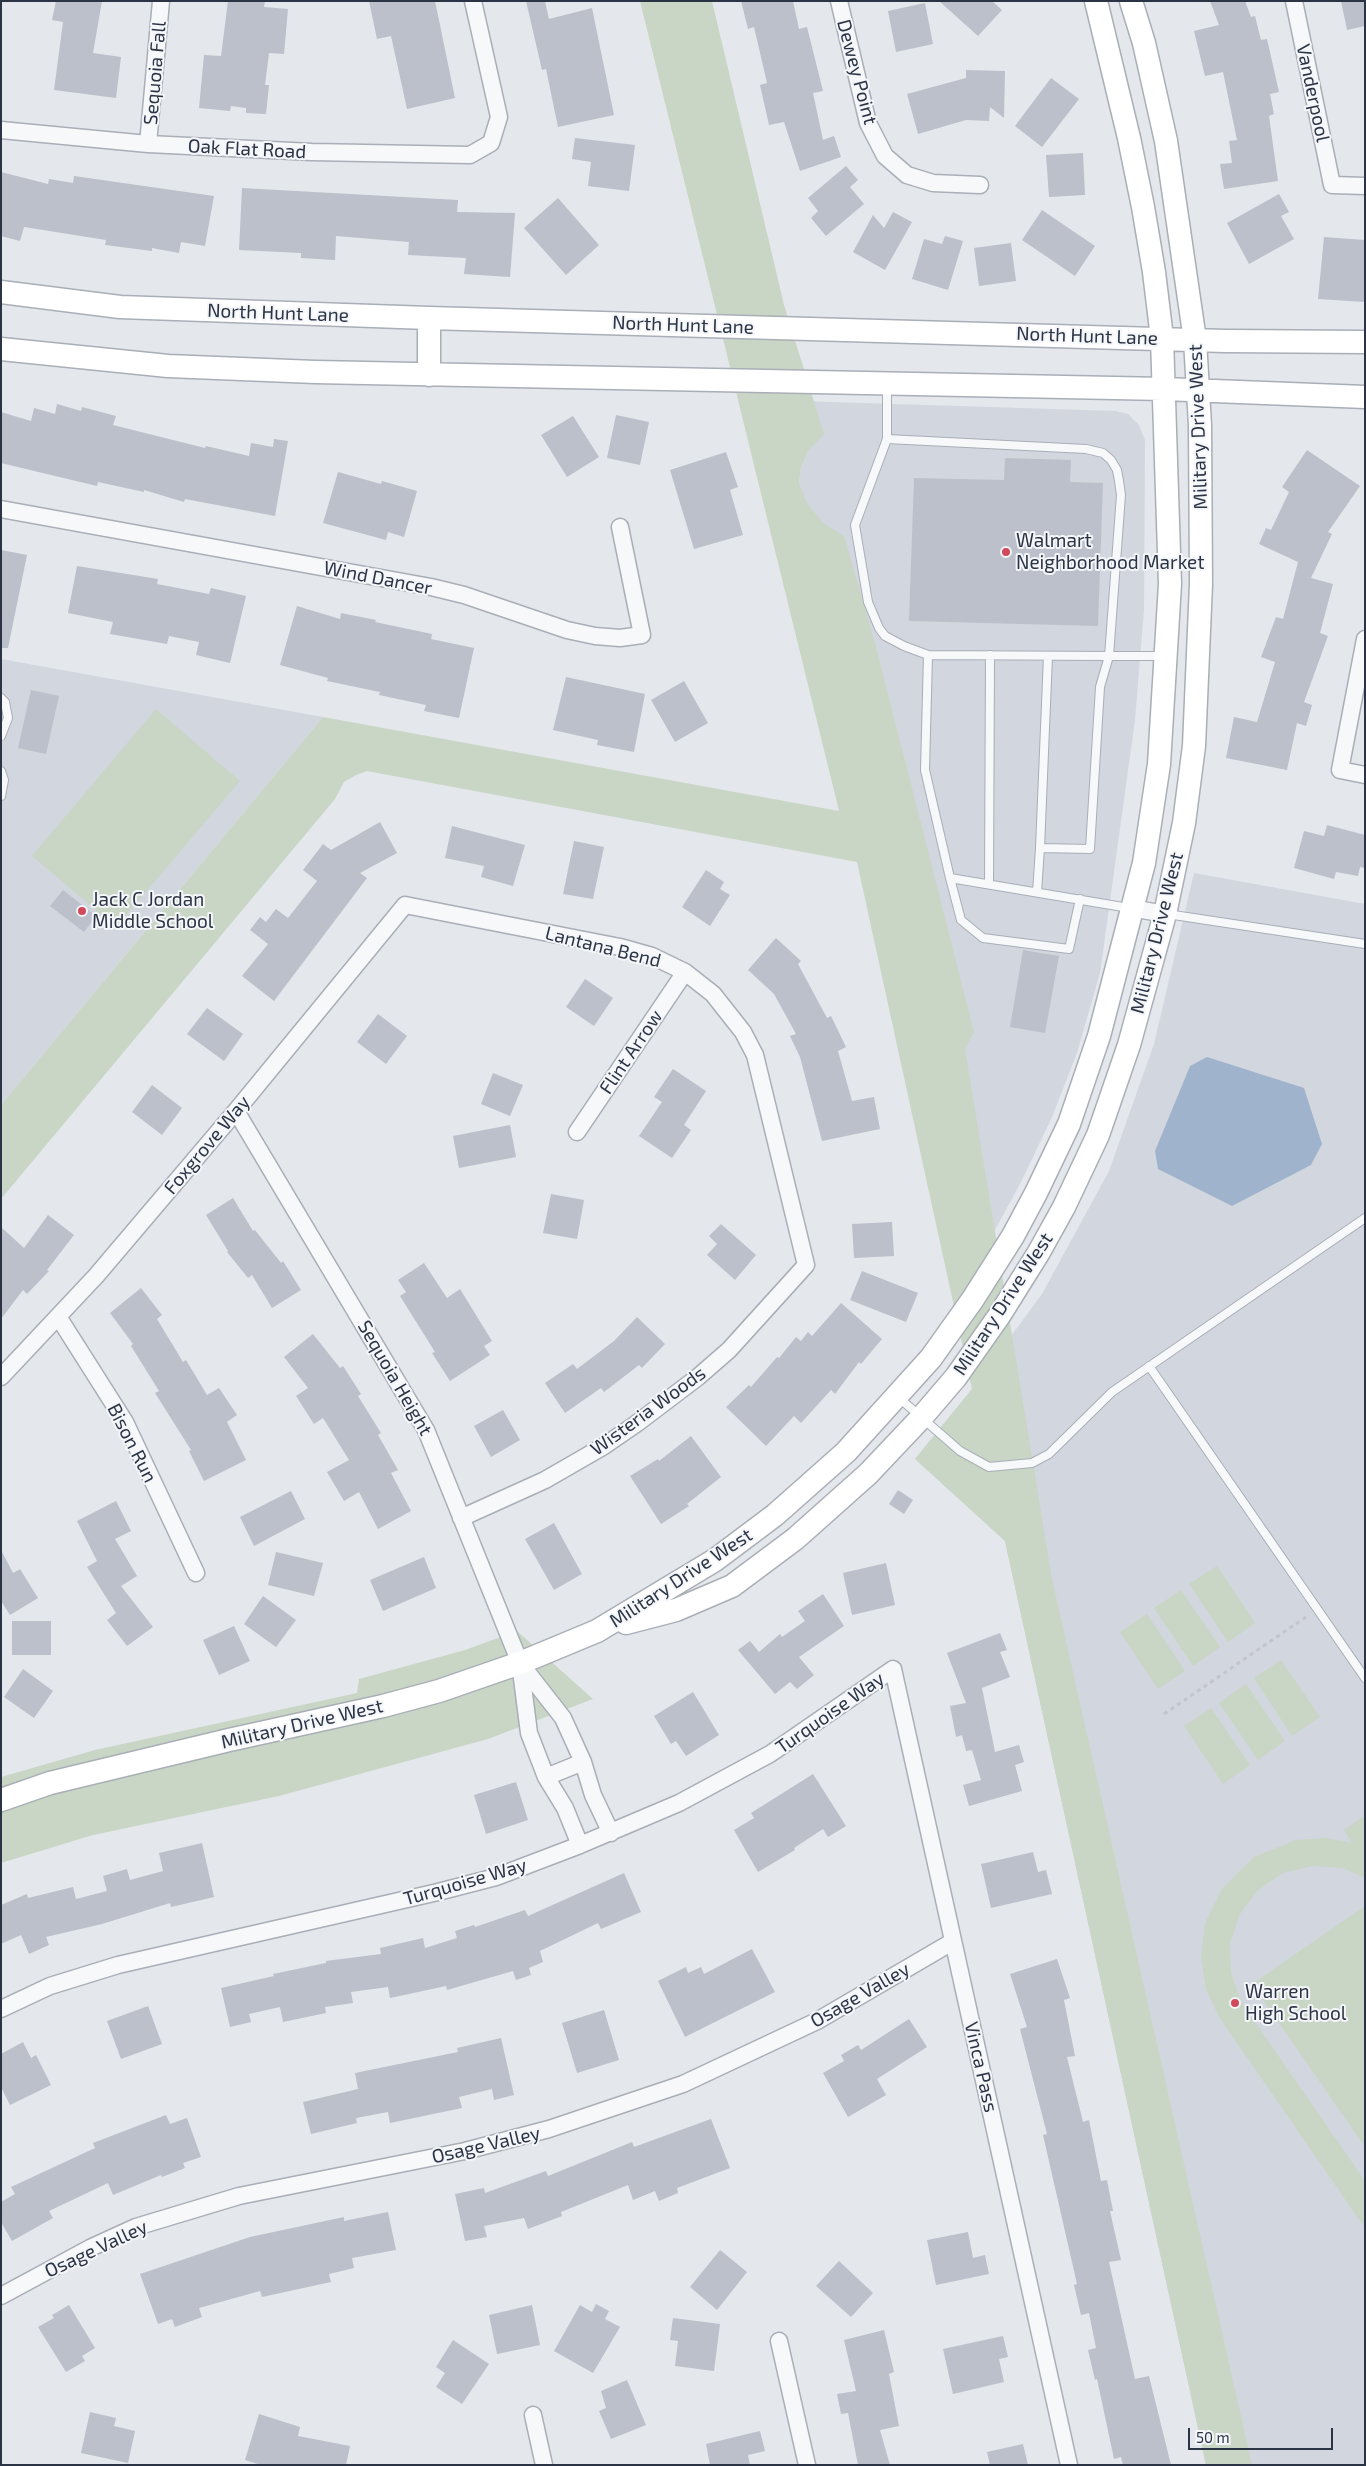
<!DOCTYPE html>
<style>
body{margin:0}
#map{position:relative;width:1366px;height:2466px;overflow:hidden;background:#e4e7ec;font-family:"Exo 2",sans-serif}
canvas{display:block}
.frame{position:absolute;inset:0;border:2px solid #2b3445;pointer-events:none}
.scale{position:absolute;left:1188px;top:2428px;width:145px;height:22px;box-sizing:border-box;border:2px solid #2b3445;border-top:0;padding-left:6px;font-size:15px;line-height:18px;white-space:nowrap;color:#2b3445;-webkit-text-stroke:4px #f4f6f9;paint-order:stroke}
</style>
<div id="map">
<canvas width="1366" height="2466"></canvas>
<div class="frame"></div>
<div class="scale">50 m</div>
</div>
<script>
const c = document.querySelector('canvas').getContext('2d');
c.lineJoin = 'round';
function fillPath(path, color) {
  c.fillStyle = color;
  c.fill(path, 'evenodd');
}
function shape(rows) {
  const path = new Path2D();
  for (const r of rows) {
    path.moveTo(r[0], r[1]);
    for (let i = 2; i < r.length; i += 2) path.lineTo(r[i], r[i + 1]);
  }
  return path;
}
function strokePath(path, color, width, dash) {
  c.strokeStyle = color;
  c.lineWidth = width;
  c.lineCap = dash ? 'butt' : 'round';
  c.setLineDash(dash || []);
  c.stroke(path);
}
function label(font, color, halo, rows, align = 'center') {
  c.font = font + ' "Exo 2",sans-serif';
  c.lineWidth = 4;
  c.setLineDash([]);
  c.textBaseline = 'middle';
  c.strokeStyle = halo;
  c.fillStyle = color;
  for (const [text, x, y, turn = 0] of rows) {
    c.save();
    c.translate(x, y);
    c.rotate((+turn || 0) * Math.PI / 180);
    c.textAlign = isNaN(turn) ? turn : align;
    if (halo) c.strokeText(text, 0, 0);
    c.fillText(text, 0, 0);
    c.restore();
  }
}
fillPath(shape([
 [799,401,1116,411,1128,414,1139,425,1145,440,1144,610,1135,720,1100,973,1077,1053,1052,1117,1021,1182,984,1250,799,484,801,467,809,450],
 [1,659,323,717,1,1105],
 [1194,873,1365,904,1365,2465,1206,2465,1005,1541,915,1459,972,1389,1042,1294,1109,1171,1154,1044]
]), '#d2d6de');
fillPath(shape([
 [640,1,712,1,784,305,824,434,809,450,801,467,799,484,807,503,823,523,844,536,875,643,974,1032,965,1049,1052,1579,1252,2465,1206,2465,1005,1541,915,1459,972,1389,857,862,367,771,356,775,344,782,335,799,1,1199,1,1105,323,717,839,811],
 [156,709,240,781,116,927,32,856],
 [1217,1566,1255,1623,1228,1642,1189,1584],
 [1181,1590,1220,1647,1193,1666,1154,1608],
 [1147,1614,1185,1671,1158,1689,1120,1632],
 [517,1631,593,1699,488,1739,279,1796,93,1835,1,1863,1,1777,95,1750,357,1693,359,1679,465,1650],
 [1281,1660,1320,1717,1292,1736,1254,1678],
 [1246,1684,1285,1741,1258,1760,1219,1703],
 [1211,1708,1250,1765,1223,1784,1184,1726],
 [1365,1815,1365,1878,1343,1868,1313,1866,1283,1873,1258,1890,1240,1914,1230,1943,1231,1973,1241,2002,1365,2181,1365,2228,1219,2017,1206,1989,1201,1956,1205,1923,1222,1889,1254,1857,1296,1840,1326,1838,1352,1843,1344,1830],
 [1365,1906,1365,2147,1252,1984]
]), '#c9d6c5');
fillPath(shape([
 [1207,1057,1304,1088,1322,1144,1311,1165,1232,1206,1158,1169,1155,1151,1190,1066]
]), '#9fb4cc');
fillPath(shape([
 [56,1,102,1,93,53,121,57,116,98,54,90,63,22,52,20],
 [228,1,265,1,264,7,288,9,284,54,269,53,265,85,269,85,266,114,246,113,246,108,231,106,230,111,199,108,204,55,221,56],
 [369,1,435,1,455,98,407,109,391,36,377,39],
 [526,1,545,1,549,19,592,8,614,115,558,127,546,69,542,70],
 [741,1,793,1,799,29,807,27,823,91,813,93,823,140,834,136,841,157,800,171,784,122,769,125,760,85,767,83,754,27,748,29],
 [939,1,992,1,1002,10,978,36],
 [1210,1,1245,1,1251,17,1255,16,1261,40,1267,39,1279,92,1270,94,1274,114,1269,116,1278,181,1224,189,1220,164,1232,163,1229,141,1237,140,1223,72,1205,76,1194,31,1219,25],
 [1341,1,1365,1,1365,26,1347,30],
 [925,3,933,44,896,52,888,11],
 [966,70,1005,71,1004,118,990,107,989,121,966,120,918,134,907,94,966,78],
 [1051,78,1079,99,1042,147,1015,126],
 [575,138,635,145,629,191,588,186,591,162,572,159],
 [1083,153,1085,195,1049,197,1046,155],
 [846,166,858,180,850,187,864,204,826,236,811,218,818,211,808,198],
 [1,172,48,184,49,179,73,183,74,176,214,196,205,246,181,242,179,253,152,248,152,251,105,245,106,240,24,227,20,241,1,236],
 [242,188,458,200,457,212,515,213,510,277,464,274,466,258,408,255,409,242,336,236,335,260,301,258,301,253,239,250],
 [1279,194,1289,212,1281,216,1294,239,1249,264,1227,223],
 [558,198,599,245,566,275,524,228],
 [1042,210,1095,246,1075,276,1022,240],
 [893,212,912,222,885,270,853,252,873,215,884,228],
 [945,236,963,241,948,290,912,279,924,239,942,244],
 [1324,237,1365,240,1365,302,1318,299],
 [1011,243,1016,281,979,286,974,248],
 [57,404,81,411,82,407,116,416,113,425,205,448,206,446,249,456,251,443,273,447,274,439,288,441,275,516,185,499,184,502,144,490,144,492,98,482,97,486,1,463,1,412,31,421,34,408,55,414],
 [616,415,649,422,640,465,607,458],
 [573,416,599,457,567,477,541,435],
 [1307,450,1360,486,1328,532,1332,534,1311,578,1333,584,1320,633,1328,636,1304,702,1312,705,1306,726,1297,723,1287,770,1226,758,1234,717,1257,722,1275,662,1261,657,1276,617,1283,619,1298,562,1259,544,1266,528,1271,530,1289,492,1282,487],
 [726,452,738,487,730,490,743,535,694,549,670,470],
 [1005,458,1071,460,1070,482,1103,483,1098,626,909,621,914,478,1004,480],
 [338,472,381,484,382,481,417,491,404,537,388,532,386,540,323,523],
 [1,550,27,555,8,648,1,648],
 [77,566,158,579,157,584,209,594,211,588,246,596,230,663,196,655,199,642,169,636,167,644,110,634,113,622,68,613],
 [297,606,340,619,341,613,376,620,375,622,432,634,431,639,474,648,459,718,424,711,426,705,379,695,380,692,327,681,328,678,280,665],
 [566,677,645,694,634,752,597,745,598,740,553,730],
 [684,681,708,723,675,742,651,700],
 [31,690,59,696,46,754,18,748],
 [380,822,397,853,360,873,367,878,274,1001,242,976,268,944,250,930,260,917,266,922,276,909,288,918,317,881,303,870,323,844,331,850],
 [1327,825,1365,835,1365,868,1360,867,1358,876,1336,872,1334,879,1294,868,1304,831,1324,836],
 [452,826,525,845,513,886,481,877,484,866,445,858],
 [574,841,604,847,593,899,563,894],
 [706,870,724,882,720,889,730,895,710,926,682,907],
 [63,890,96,916,84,932,50,906],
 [776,938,801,961,798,964,827,1018,831,1016,846,1047,838,1051,852,1101,874,1097,880,1129,822,1141,800,1057,790,1036,796,1034,774,994,748,970],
 [1023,950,1059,956,1045,1033,1010,1027],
 [585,979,613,998,594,1026,566,1007],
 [207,1008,243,1034,224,1061,187,1034],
 [378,1014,407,1036,386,1064,357,1042],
 [673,1069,706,1091,684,1125,691,1130,672,1158,639,1136,662,1102,654,1097],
 [493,1073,523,1085,510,1116,481,1104],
 [152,1085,182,1108,162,1135,132,1112],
 [510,1125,516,1157,459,1168,453,1136],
 [551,1194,584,1200,577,1239,543,1233],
 [233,1198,253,1231,255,1230,281,1263,283,1261,301,1290,272,1308,252,1275,248,1278,227,1252,228,1251,206,1215],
 [48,1215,74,1235,47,1270,49,1271,27,1294,23,1290,1,1319,1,1227,24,1248],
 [892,1222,894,1256,854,1258,852,1224],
 [721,1224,756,1255,735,1280,707,1255,717,1244,709,1236],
 [424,1263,447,1298,460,1289,492,1341,484,1346,490,1355,450,1381,432,1353,435,1352,400,1296,406,1292,398,1280],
 [862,1271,918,1293,906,1322,850,1300],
 [141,1288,162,1315,157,1319,183,1362,186,1360,207,1395,219,1388,237,1415,227,1422,246,1460,204,1481,189,1451,191,1450,155,1393,159,1391,131,1346,133,1344,110,1313],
 [841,1303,882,1339,861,1364,859,1362,835,1394,831,1390,801,1423,794,1416,766,1446,726,1407,749,1385,751,1387,777,1357,779,1358,796,1337,801,1341,808,1332,812,1336],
 [637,1317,665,1344,642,1368,639,1365,604,1392,601,1388,565,1413,545,1383,573,1364,577,1369,614,1341],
 [313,1334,340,1368,343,1366,361,1394,358,1396,381,1433,378,1435,398,1470,391,1473,411,1511,378,1529,359,1492,344,1501,327,1472,349,1460,323,1418,314,1424,296,1396,308,1388,284,1357],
 [503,1410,520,1440,491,1457,474,1426],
 [691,1436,721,1477,687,1504,689,1506,661,1524,630,1476,658,1459,659,1461],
 [898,1490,913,1500,904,1514,889,1504],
 [291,1491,305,1519,254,1546,240,1517],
 [116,1501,131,1531,115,1539,137,1576,121,1586,153,1627,127,1646,107,1620,116,1613,87,1567,97,1561,77,1521],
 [554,1523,582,1574,554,1590,525,1539],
 [1,1550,13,1573,20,1569,38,1598,10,1615,1,1601],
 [276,1552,323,1563,314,1596,268,1585],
 [424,1557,436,1588,383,1611,370,1580],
 [886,1563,895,1605,852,1615,843,1573],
 [823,1594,844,1626,799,1657,814,1675,797,1689,790,1682,775,1694,738,1650,750,1641,759,1652,780,1634,782,1637,805,1621,798,1611],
 [263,1596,296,1620,276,1647,244,1624],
 [12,1621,51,1621,51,1655,12,1655],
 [234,1626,250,1661,219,1675,203,1640],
 [1000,1633,1007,1650,1000,1652,1010,1677,982,1688,995,1752,1019,1745,1024,1762,1015,1765,1022,1791,969,1806,963,1785,981,1780,972,1750,966,1751,962,1735,956,1737,950,1706,966,1703,947,1653],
 [23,1669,53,1691,34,1718,4,1697],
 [693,1692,719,1735,686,1756,676,1741,671,1744,654,1716],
 [813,1774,846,1826,828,1837,823,1829,794,1848,795,1850,758,1872,734,1830,754,1818,751,1813],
 [516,1782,528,1820,486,1834,474,1795],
 [202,1843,214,1897,171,1907,170,1903,102,1924,46,1937,49,1945,29,1954,21,1935,1,1944,1,1905,27,1894,28,1898,73,1887,76,1899,107,1891,103,1876,127,1869,130,1880,163,1871,159,1853],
 [1033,1852,1038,1872,1046,1870,1052,1894,991,1908,981,1864],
 [624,1873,641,1912,601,1929,598,1923,540,1951,543,1962,529,1968,531,1975,516,1980,513,1971,447,1990,446,1986,390,1998,388,1987,351,1992,353,2003,325,2007,326,2013,283,2022,280,2007,249,2014,251,2022,230,2027,221,1988,274,1976,273,1974,326,1963,326,1961,381,1954,380,1948,423,1938,425,1948,457,1938,455,1931,474,1925,475,1927,525,1910,528,1916],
 [752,1949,775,1992,685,2037,658,1981,686,1967,688,1973,701,1967,704,1974],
 [1057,1959,1070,1998,1064,2000,1075,2056,1067,2057,1083,2122,1089,2120,1101,2181,1107,2180,1113,2211,1110,2211,1121,2260,1109,2262,1135,2379,1149,2376,1171,2465,1123,2465,1121,2457,1114,2459,1097,2379,1095,2380,1088,2350,1096,2348,1089,2313,1081,2315,1074,2285,1077,2284,1043,2135,1047,2134,1020,2029,1027,2027,1010,1974],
 [148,2006,162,2044,121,2059,107,2021],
 [604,2010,619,2060,577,2073,562,2023],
 [909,2019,927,2047,877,2079,886,2095,848,2117,823,2073,844,2061,841,2055,858,2045,861,2050],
 [501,2038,514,2095,494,2100,492,2089,459,2097,462,2108,390,2123,388,2112,356,2118,357,2123,311,2134,303,2102,358,2089,355,2073,458,2052,457,2048],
 [23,2042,31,2058,36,2055,51,2085,10,2105,1,2087,1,2054],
 [166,2115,170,2124,187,2118,201,2157,183,2163,185,2168,162,2177,161,2175,113,2195,108,2183,49,2211,53,2218,12,2241,1,2222,1,2202,15,2194,11,2187,95,2148,93,2143],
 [711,2119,730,2168,677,2188,678,2193,659,2201,655,2191,633,2200,628,2185,561,2212,562,2216,528,2229,524,2218,484,2226,487,2237,465,2241,455,2194,484,2188,485,2193,546,2171,548,2176,632,2142,634,2147],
 [388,2212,396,2250,352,2258,354,2268,329,2274,331,2282,262,2297,260,2291,199,2308,202,2317,175,2327,172,2319,158,2324,140,2274,250,2237,344,2217,344,2221],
 [968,2232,973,2258,985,2255,989,2274,936,2285,927,2240],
 [720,2250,747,2272,717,2310,690,2287],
 [839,2261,873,2293,851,2317,816,2286],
 [596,2304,609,2311,605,2319,620,2327,593,2373,554,2351,580,2305,592,2312],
 [69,2305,95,2348,82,2356,85,2361,66,2372,38,2327,54,2318,52,2315],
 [532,2305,540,2345,497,2354,489,2315],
 [673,2318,720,2324,714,2371,675,2366,678,2341,670,2340],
 [884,2330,894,2372,889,2374,899,2426,880,2430,890,2465,858,2465,848,2413,841,2414,837,2394,856,2391,844,2340],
 [1003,2336,1008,2357,999,2359,1004,2382,953,2394,943,2349],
 [453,2340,489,2364,462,2404,436,2387,445,2373,436,2367],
 [627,2380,646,2425,611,2439,599,2411,606,2408,601,2391],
 [90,2412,116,2418,114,2426,135,2431,128,2463,81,2453],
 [259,2414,300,2427,298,2436,350,2446,346,2465,261,2465,245,2460],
 [760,2431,765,2451,748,2455,750,2465,710,2465,706,2444],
 [1023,2444,1028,2465,990,2465,987,2452]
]), '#bbc0ca');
const lane = shape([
 [887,385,887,439,855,525,868,602,879,628,885,636,904,646,928,655,925,770,950,878,1129,908],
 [887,439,1086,449,1103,453,1111,460,1117,470,1119,481,1121,495,1109,656,928,655],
 [1,698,5,702,8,718,1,736],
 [1,771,4,780,1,796],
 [1040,848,1048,656],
 [950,878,961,920,983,938,1069,949,1080,899],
 [989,884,990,655],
 [1037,892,1040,848,1090,849,1100,687,1109,656,1162,656],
 [1167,914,1365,944],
 [1149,1366,1365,1678],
 [898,1397,960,1451,989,1467,1032,1463,1049,1454,1112,1392,1365,1218]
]);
const street = shape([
 [839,1,868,123,885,156,907,175,933,183,980,185],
 [1294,1,1332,185,1365,186],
 [1,130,148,144,312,152,470,155,491,143,499,117,473,1],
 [148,144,161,1],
 [1,509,431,587,464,595,567,630,595,636,620,638,642,635,620,527],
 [1365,639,1340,770,1365,775],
 [1131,908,1165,914],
 [236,1111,426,1430,520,1663,529,1733,546,1777,565,1808,580,1845],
 [577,1132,685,972],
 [59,1318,125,1422,196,1573],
 [1,1377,96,1276,236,1111,405,905,620,947,652,956,685,972,713,994,743,1032,755,1055,806,1265,729,1350,698,1377,636,1424,604,1446,545,1480,461,1518],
 [520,1663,563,1718,583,1762,593,1795,611,1833],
 [546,1777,583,1762],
 [1,2009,50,1986,118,1965,438,1892,496,1877,580,1845,679,1803,770,1754,893,1669,1069,2465],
 [1,2296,90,2248,136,2227,239,2196,465,2151,549,2129,683,2084,817,2021,952,1942],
 [779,2341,807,2465],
 [533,2415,544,2465]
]);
const secondary = shape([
 [1,292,120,307,429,318,1226,341,1365,342],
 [429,318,429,375],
 [1,349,168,366,315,372,1164,389,1365,397],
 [626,1623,676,1610,732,1586,795,1539,868,1474,921,1418,956,1377,999,1316,1039,1252,1064,1207,1098,1135,1129,1045,1165,914,1184,823,1194,746,1201,584,1200,425,1195,340,1166,141,1144,43,1131,1],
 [1,1800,50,1783,229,1740,383,1706,439,1691,520,1663,597,1631,715,1560,775,1515,846,1452,931,1358,973,1299,1013,1236,1036,1193,1069,1124,1099,1036,1144,863,1159,764,1170,584,1162,338,1154,272,1143,207,1129,138,1096,1]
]);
strokePath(lane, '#a9aeb7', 10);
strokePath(street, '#a9aeb7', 19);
strokePath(secondary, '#a9aeb7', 25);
strokePath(shape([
 [1164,1714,1306,1617]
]), '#c2c5cb', 3, [4, 4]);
strokePath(lane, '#f7f8fa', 8);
strokePath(street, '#f7f8fa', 16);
strokePath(secondary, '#fff', 22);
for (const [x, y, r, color] of [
 [1006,552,5,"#d1495b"],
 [82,911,5,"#d1495b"],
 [1235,2003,5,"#d1495b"]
]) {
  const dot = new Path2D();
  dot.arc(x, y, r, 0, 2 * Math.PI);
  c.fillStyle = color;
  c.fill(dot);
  strokePath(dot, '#f4f6f9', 2);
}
label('19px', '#2b3445', '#f4f6f9', [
 ["Dewey Point",857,72,75],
 ["Sequoia Fall",155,73,-85],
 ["Vanderpool",1313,93,78],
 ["Oak Flat Road",247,149,3],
 ["North Hunt Lane",278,313,2],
 ["North Hunt Lane",683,325,2],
 ["North Hunt Lane",1087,336,2],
 ["Military Drive West",1198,427,-92],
 ["Wind Dancer",378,578,11],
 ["Military Drive West",1157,933,-76],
 ["Lantana Bend",603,947,14],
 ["Flint Arrow",631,1052,-56],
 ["Foxgrove Way",207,1145,-50],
 ["Military Drive West",1003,1304,-57],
 ["Sequoia Height",395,1378,60],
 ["Wisteria Woods",648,1411,-36],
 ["Bison Run",132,1443,63],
 ["Military Drive West",681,1578,-33],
 ["Turquoise Way",830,1713,-35],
 ["Military Drive West",302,1724,-13],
 ["Turquoise Way",465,1882,-16],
 ["Osage Valley",860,1995,-30],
 ["Vinca Pass",981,2067,77],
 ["Osage Valley",486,2145,-13],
 ["Osage Valley",96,2249,-25]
]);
label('19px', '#2b3445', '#f4f6f9', [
 ["Walmart",1016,541],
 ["Neighborhood Market",1016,563],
 ["Jack C Jordan",92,900],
 ["Middle School",92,922],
 ["Warren",1245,1992],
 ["High School",1245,2014]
], 'left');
</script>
